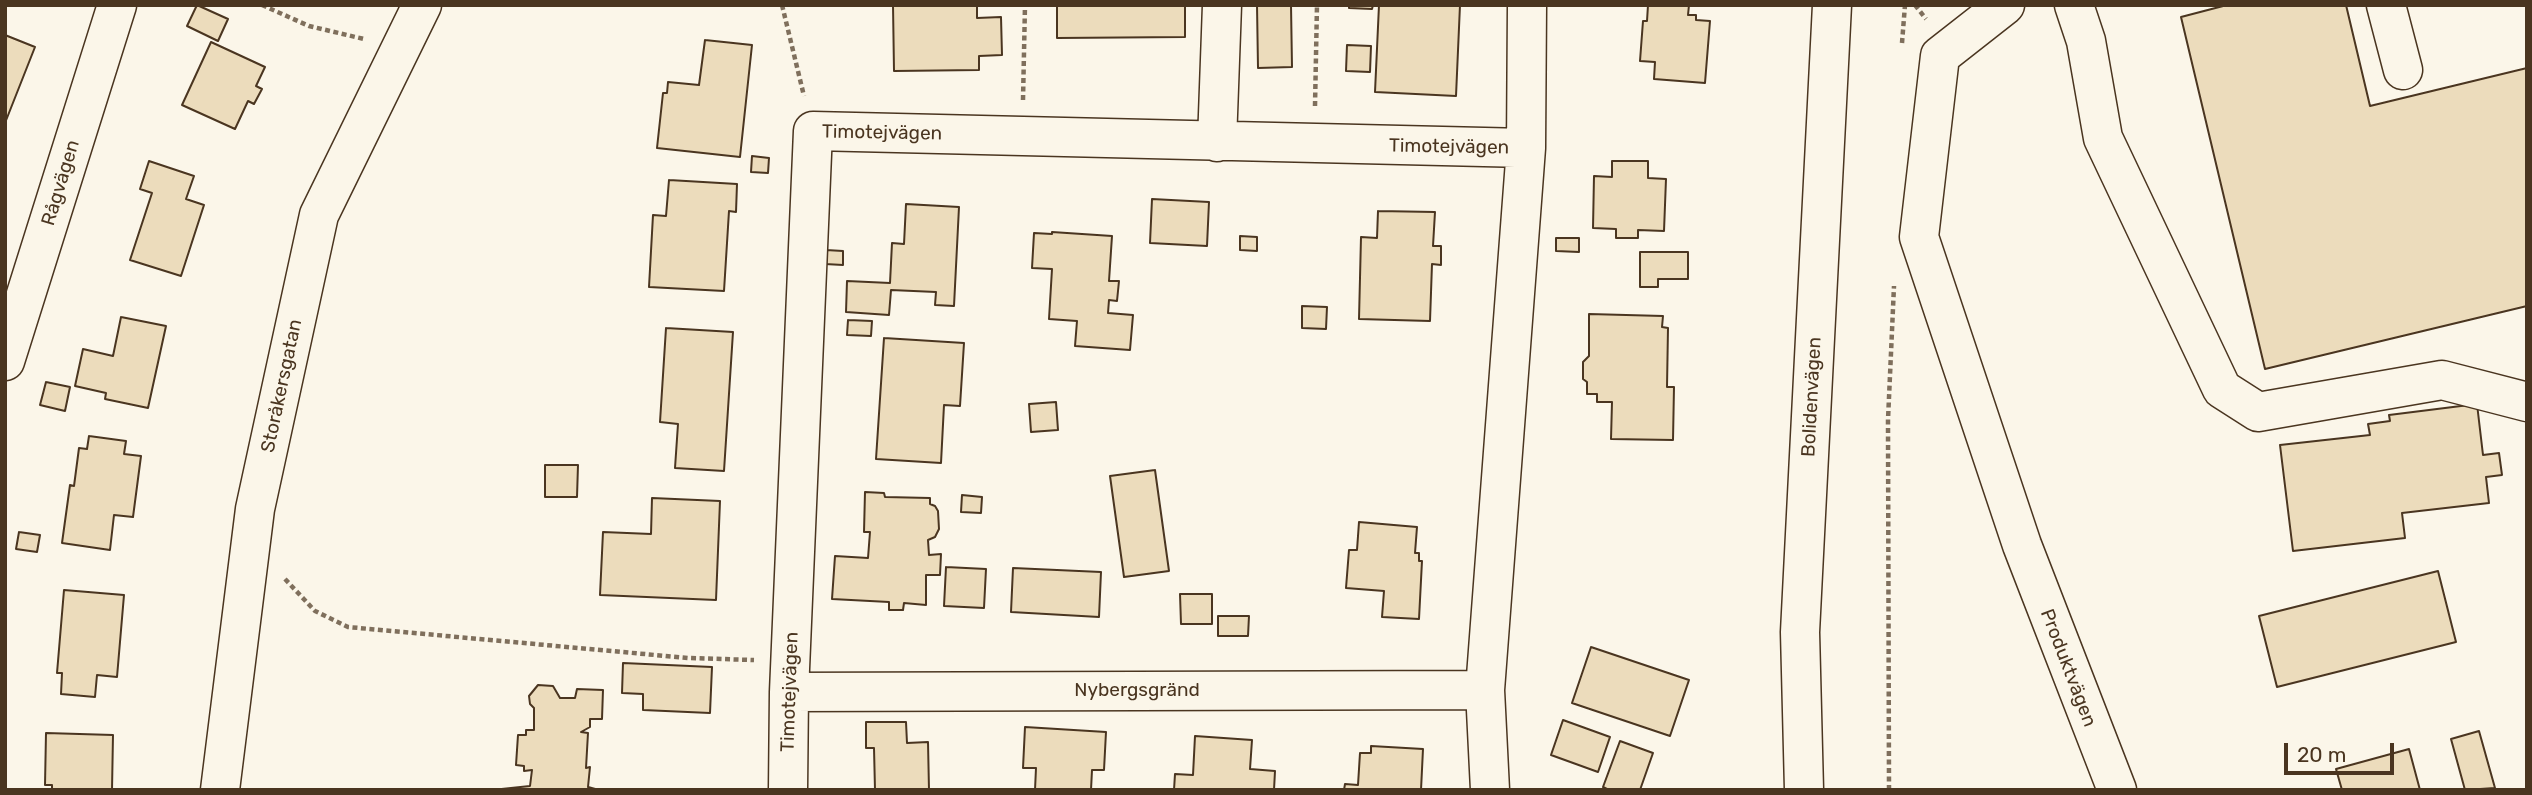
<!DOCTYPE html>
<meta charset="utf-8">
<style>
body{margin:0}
#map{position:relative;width:2532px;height:795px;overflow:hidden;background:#fbf6e9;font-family:Rubik,sans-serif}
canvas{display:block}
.frame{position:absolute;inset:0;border:7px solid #4a3520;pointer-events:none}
.scale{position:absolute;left:2284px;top:743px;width:110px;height:32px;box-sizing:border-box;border:4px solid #4a3520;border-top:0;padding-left:9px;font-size:21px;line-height:24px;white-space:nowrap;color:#4a3520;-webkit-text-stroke:5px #fbf6e9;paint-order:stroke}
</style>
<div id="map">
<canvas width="2532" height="795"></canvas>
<div class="frame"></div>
<div class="scale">20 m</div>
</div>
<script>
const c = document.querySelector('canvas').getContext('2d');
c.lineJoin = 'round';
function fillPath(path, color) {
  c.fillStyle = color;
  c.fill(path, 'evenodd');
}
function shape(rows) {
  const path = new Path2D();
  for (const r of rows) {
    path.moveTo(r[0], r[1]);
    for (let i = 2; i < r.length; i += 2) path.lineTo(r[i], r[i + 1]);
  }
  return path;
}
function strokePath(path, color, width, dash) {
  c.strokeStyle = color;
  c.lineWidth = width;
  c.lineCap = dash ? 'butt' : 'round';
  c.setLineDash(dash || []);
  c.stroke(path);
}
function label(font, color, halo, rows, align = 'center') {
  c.font = font + ' Rubik,sans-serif';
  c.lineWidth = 5;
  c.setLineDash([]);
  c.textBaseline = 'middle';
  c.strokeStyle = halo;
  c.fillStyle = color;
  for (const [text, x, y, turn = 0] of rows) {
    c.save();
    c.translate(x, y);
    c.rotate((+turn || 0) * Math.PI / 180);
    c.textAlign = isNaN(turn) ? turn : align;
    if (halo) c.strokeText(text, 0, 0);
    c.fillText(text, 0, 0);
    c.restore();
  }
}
const building = shape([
 [197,5,228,19,218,41,187,26,197,5],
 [893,5,977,5,977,18,1001,17,1002,55,979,56,979,70,894,71,893,5],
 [1057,5,1185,5,1185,37,1057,38,1057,5],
 [1257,5,1291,5,1292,67,1258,68,1257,5],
 [1349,5,1373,5,1372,9,1349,8,1349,5],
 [1379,5,1460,5,1456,96,1375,92,1379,5],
 [1648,5,1689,5,1688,15,1696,15,1696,20,1710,21,1705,83,1654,79,1655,62,1640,61,1643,21,1647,21,1648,5],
 [2227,5,2346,5,2370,106,2527,68,2527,306,2265,369,2181,17,2227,5],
 [5,35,35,47,5,123,5,35],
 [705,40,752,45,740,157,657,148,663,93,667,93,668,82,699,85,705,40],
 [211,42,265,67,256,86,262,89,254,104,248,101,235,129,182,105,211,42],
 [1347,45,1371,46,1370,72,1346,71,1347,45],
 [752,156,769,158,768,173,751,172,752,156],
 [149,161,194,176,186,199,204,205,181,276,130,260,152,193,140,189,149,161],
 [1612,161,1648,161,1648,178,1666,179,1664,231,1638,230,1638,238,1616,238,1616,229,1593,228,1594,176,1612,177,1612,161],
 [669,180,737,184,736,212,729,211,724,291,649,287,653,215,666,216,669,180],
 [1152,199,1209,202,1207,246,1150,243,1152,199],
 [906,204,959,207,954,306,935,305,936,292,891,290,889,315,846,312,847,281,890,283,892,243,904,244,906,204],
 [1378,211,1435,212,1433,246,1441,246,1441,265,1432,264,1430,321,1359,319,1361,237,1377,238,1378,211],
 [1052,232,1112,236,1109,281,1119,281,1117,301,1109,300,1108,313,1133,315,1130,350,1075,346,1077,321,1049,319,1052,269,1032,268,1034,233,1052,234,1052,232],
 [1240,236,1257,237,1257,251,1240,250,1240,236],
 [1556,238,1579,238,1579,252,1556,251,1556,238],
 [826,250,843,251,843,265,825,264,826,250],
 [1640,252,1688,252,1688,279,1658,279,1658,287,1640,287,1640,252],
 [1302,306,1327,307,1326,329,1302,328,1302,306],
 [1589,314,1663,316,1662,327,1668,328,1667,387,1674,387,1673,440,1611,439,1612,402,1597,402,1597,394,1587,394,1587,382,1583,379,1583,362,1589,356,1589,314],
 [121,317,166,326,148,408,105,399,106,393,75,386,83,349,113,356,121,317],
 [848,320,872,321,871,336,847,335,848,320],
 [666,328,733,332,724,471,675,468,678,424,660,422,666,328],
 [884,338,964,343,960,406,944,405,941,463,876,459,884,338],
 [46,382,70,387,65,411,40,405,46,382],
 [1056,402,1058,430,1031,432,1029,404,1056,402],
 [2477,404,2483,455,2499,453,2502,475,2486,477,2489,503,2402,513,2405,538,2293,551,2280,445,2370,435,2368,424,2390,421,2389,415,2477,404],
 [89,436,126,441,124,454,141,456,133,517,114,515,110,550,62,543,70,485,74,486,79,448,87,449,89,436],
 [545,465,578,465,577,497,545,497,545,465],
 [1155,470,1169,571,1124,577,1110,476,1155,470],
 [865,492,884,493,885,497,930,498,930,504,935,506,938,511,939,529,935,537,928,540,929,555,941,554,940,575,926,575,926,605,904,603,903,610,889,610,889,602,832,599,835,556,868,558,870,532,864,532,865,492],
 [962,495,982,497,981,513,961,512,962,495],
 [652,498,720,501,716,600,600,595,603,532,651,534,652,498],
 [1359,522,1417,527,1415,553,1419,553,1419,561,1422,561,1419,619,1382,617,1384,591,1346,588,1349,550,1357,550,1359,522],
 [19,532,40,535,37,552,16,549,19,532],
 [946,567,986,569,984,608,944,606,946,567],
 [1013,568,1101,572,1099,617,1011,612,1013,568],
 [2438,571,2456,642,2277,687,2259,616,2438,571],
 [64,590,124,595,117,677,97,675,95,697,61,694,62,673,57,673,64,590],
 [1180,594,1212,594,1212,624,1181,624,1180,594],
 [1218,616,1249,616,1248,636,1218,636,1218,616],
 [1591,647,1689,680,1670,736,1572,703,1591,647],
 [623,663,712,667,710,713,643,710,643,694,622,693,623,663],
 [538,685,553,686,560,698,575,698,577,689,603,690,602,719,590,719,590,727,581,732,588,733,586,768,590,767,588,787,599,790,492,790,530,786,532,770,524,771,524,766,516,765,518,735,526,735,526,730,534,730,534,708,530,704,529,696,538,685],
 [1563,720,1610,737,1598,772,1551,755,1563,720],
 [866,722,906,722,907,743,928,742,929,790,875,790,874,748,866,748,866,722],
 [1025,727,1106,732,1104,770,1092,770,1091,790,1035,790,1036,768,1023,768,1025,727],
 [2479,731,2495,788,2465,790,2451,739,2479,731],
 [46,733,113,735,112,790,52,790,52,785,45,785,46,733],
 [1195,736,1252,740,1250,769,1275,771,1274,790,1174,790,1175,774,1193,775,1195,736],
 [1620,741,1653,753,1640,790,1609,790,1603,787,1620,741],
 [1371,746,1423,749,1421,790,1344,790,1345,784,1358,785,1360,753,1371,753,1371,746],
 [2409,749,2420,790,2342,790,2336,769,2409,749]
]);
fillPath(building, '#ecdcbc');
strokePath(building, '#4a3520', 2);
const minor = shape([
 [2005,5,1940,56,1919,237,2022,545,2117,790],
 [2074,5,2086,41,2103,138,2222,389,2258,412,2442,380,2527,402],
 [2386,5,2403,70],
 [1217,142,1222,5],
 [5,361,117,5],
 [789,692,1485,690],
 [220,790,255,509,319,215,422,5],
 [788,790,789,692,813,131,1526,148],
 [1490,790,1485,690,1526,148,1527,5]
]);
const major = shape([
 [1804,790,1800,632,1832,5]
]);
strokePath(minor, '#4a3520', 41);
strokePath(major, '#4a3520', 41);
strokePath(shape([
 [262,5,309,26,364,39],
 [782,5,804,96],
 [1915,5,1926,19],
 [1902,43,1905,5],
 [1023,100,1025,5],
 [1315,106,1317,5],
 [285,579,315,611,348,627,688,658,754,660],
 [1889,790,1888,420,1894,286]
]), '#7f6f5c', 4.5, [5, 3.5]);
strokePath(minor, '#fbf6e9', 38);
strokePath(major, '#fbf6e9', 38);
label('19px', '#4a3520', '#fbf6e9', [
 ["Timotejvägen",882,133,1],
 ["Timotejvägen",1449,147,1],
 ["Rågvägen",61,183,-73],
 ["Storåkersgatan",282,386,-78],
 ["Bolidenvägen",1812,397,-87],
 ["Produktvägen",2068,668,69],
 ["Nybergsgränd",1137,691],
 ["Timotejvägen",790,692,-88]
]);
</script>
